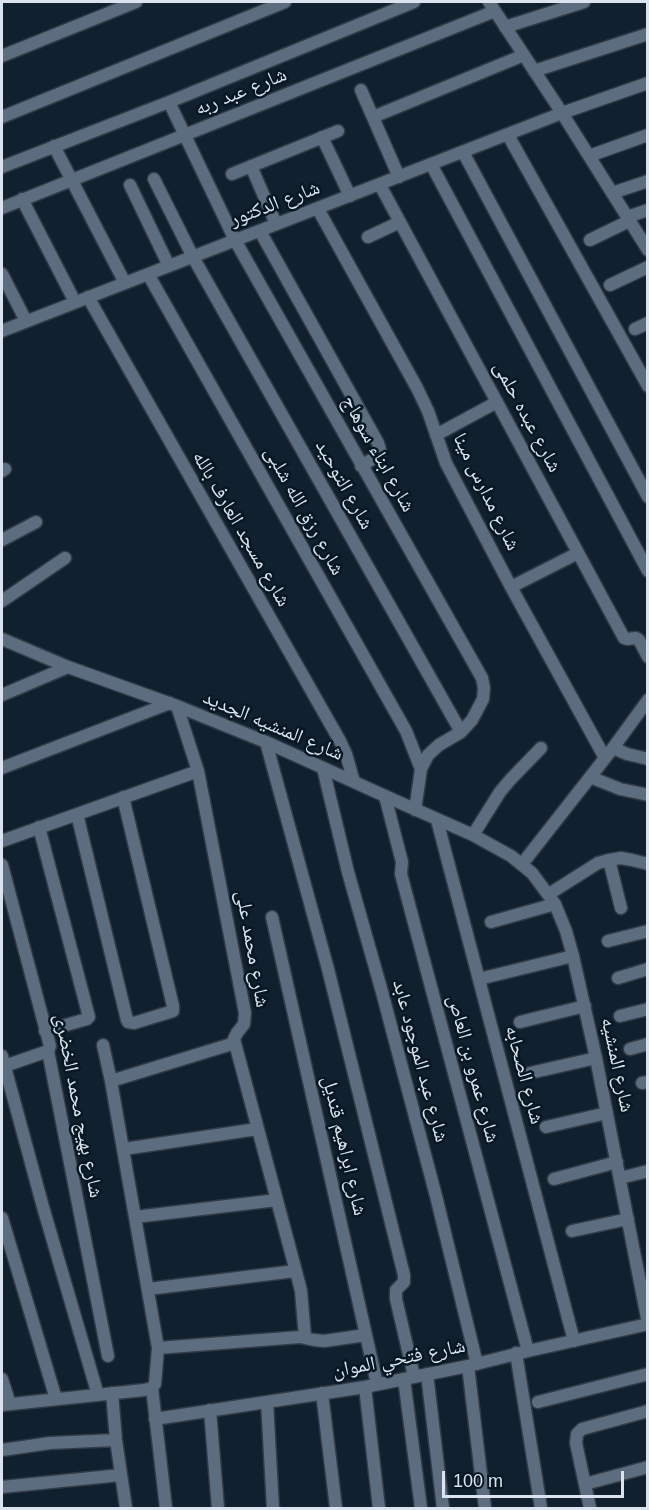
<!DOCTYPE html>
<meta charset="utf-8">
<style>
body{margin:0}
#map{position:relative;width:649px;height:1510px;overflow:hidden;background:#11202e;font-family:Helvetica,sans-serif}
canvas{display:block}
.frame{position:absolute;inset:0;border:3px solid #dbe4ee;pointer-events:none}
.scale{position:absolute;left:442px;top:1471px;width:182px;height:27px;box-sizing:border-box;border:3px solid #dbe4ee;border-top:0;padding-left:8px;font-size:18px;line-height:21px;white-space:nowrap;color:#dbe4ee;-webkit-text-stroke:4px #081724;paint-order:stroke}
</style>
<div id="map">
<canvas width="649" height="1510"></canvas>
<div class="frame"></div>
<div class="scale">100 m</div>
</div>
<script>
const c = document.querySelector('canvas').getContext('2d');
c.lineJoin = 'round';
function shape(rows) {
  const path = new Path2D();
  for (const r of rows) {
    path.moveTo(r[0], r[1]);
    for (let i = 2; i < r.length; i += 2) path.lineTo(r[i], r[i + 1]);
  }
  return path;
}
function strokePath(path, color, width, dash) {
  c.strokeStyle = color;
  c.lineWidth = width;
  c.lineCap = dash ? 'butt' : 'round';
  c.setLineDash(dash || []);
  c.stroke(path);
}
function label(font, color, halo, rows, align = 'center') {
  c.font = font + ' Helvetica,"Noto Naskh Arabic",sans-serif';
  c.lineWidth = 5;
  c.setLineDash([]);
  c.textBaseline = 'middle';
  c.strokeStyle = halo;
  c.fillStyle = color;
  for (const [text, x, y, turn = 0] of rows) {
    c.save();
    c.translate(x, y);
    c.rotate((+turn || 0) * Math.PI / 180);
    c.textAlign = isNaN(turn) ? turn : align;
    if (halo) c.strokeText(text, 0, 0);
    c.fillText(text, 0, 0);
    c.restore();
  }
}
const street = shape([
 [489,2,562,113,648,250],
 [505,27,584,2],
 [2,56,136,2],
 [534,71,648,34],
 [361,90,399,177],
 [169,102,235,240,482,678,484,688,483,699,472,720,461,732,439,745,428,755,421,769,415,810],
 [2,117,285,2],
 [373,117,524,55],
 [508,135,648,386],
 [322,137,350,196],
 [54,146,125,283],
 [463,152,648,497],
 [589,156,648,135],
 [431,164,648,571],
 [251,166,276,224],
 [2,167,169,102,414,2],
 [232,174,338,131],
 [154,179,193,257,461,732],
 [130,185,169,266],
 [380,185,624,638,627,639,636,638,639,640,648,657],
 [612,193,648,181],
 [22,199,75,302],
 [2,208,495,11],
 [318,209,417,388,428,411,446,463,511,587,605,758],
 [627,217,648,210],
 [260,231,378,443,380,450,379,455,361,466],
 [368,237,400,222],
 [590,240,629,221],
 [2,274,26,321],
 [148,274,406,731,421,769],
 [610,285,648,267],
 [88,297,340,741,346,754,354,782],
 [635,329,648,323],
 [2,331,562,113,648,83],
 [436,435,497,402],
 [2,471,5,469],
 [2,540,36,522],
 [511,587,578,553],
 [2,601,65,558],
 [2,639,68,667,177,706,266,742,385,796,473,835,511,856,532,873,555,904,566,931,573,956,596,1058,648,1323],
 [2,695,68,667],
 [177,706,198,771,245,1013,244,1024,237,1033,234,1039,235,1043,298,1279,301,1291,305,1337],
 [266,742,328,969,404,1275,404,1282,396,1290,396,1299,414,1376],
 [613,748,627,754,648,759],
 [2,768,170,703],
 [323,768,348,872,382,992,436,1196,477,1364],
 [590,777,620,789,648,795],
 [385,796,402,862,401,874,528,1351],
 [77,814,127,1020,128,1022,134,1023,170,1012,173,1011,173,1006,123,797],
 [437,820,574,1341],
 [39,827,89,1017,87,1019,45,1031],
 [473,835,500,792,510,780,541,748],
 [2,841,198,771],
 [609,860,621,908],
 [522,864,613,748,648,700],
 [2,865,50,1046,48,1051,108,1356],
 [549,894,598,863,609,860,621,858,632,860,648,864],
 [272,917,377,1384],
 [491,922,555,904],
 [608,941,648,931],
 [618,978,648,969],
 [479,979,573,956],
 [620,1016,648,1009],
 [520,1022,585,1006],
 [630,1049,648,1044],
 [2,1056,43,1207,98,1395],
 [2,1067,48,1051],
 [530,1073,596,1058],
 [111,1081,235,1043],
 [642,1083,648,1082],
 [546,1127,607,1113],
 [124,1149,257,1129],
 [620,1178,648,1171],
 [554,1179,617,1162],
 [135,1217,277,1200],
 [2,1218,56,1399],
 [572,1231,628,1219],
 [148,1289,295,1271],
 [158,1348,300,1337,314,1340,324,1341,366,1335],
 [516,1353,541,1508],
 [468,1366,485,1508],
 [427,1374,443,1508],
 [2,1379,10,1404],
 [404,1379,421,1508],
 [365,1387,379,1508],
 [152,1388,166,1508],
 [112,1393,116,1440,126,1508],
 [322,1393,336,1508],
 [267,1402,273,1508],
 [538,1402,648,1374],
 [2,1405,144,1390,152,1388,155,1384,158,1348,111,1081,103,1045],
 [210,1410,218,1508],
 [155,1419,365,1387,468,1366,528,1351,648,1324],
 [2,1450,50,1443,116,1440],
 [585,1484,648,1467],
 [2,1487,121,1475],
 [590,1508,576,1443,577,1434,582,1429,648,1411]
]);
strokePath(street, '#313a46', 15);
strokePath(street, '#5b6d7e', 12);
label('20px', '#dbe4ee', '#081724', [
 ["شارع عبد ربه",241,92,-22],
 ["شارع الدكتور",275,204,-21],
 ["شارع عبده حلمى",527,417,62],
 ["شارع ابناء سوهاج",378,454,61],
 ["شارع التوحيد",344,485,61],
 ["شارع مدارس مينا",486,492,64],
 ["شارع رزق الله شلبى",304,511,61],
 ["شارع مسجد العارف بالله",241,529,60],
 ["شارع المنشيه الجديد",273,726,23],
 ["شارع محمد على",252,949,80],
 ["شارع عبد الموجود عابد",420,1061,75],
 ["شارع المنشيه",617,1065,78],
 ["شارع عمرو بن العاص",473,1069,75],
 ["شارع الصحابه",524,1075,75],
 ["شارع بهيج محمد الخضرى",78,1106,79],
 ["شارع ابراهيم قنديل",344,1146,77],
 ["شارع فتحي الموان",399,1359,-11]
]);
</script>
